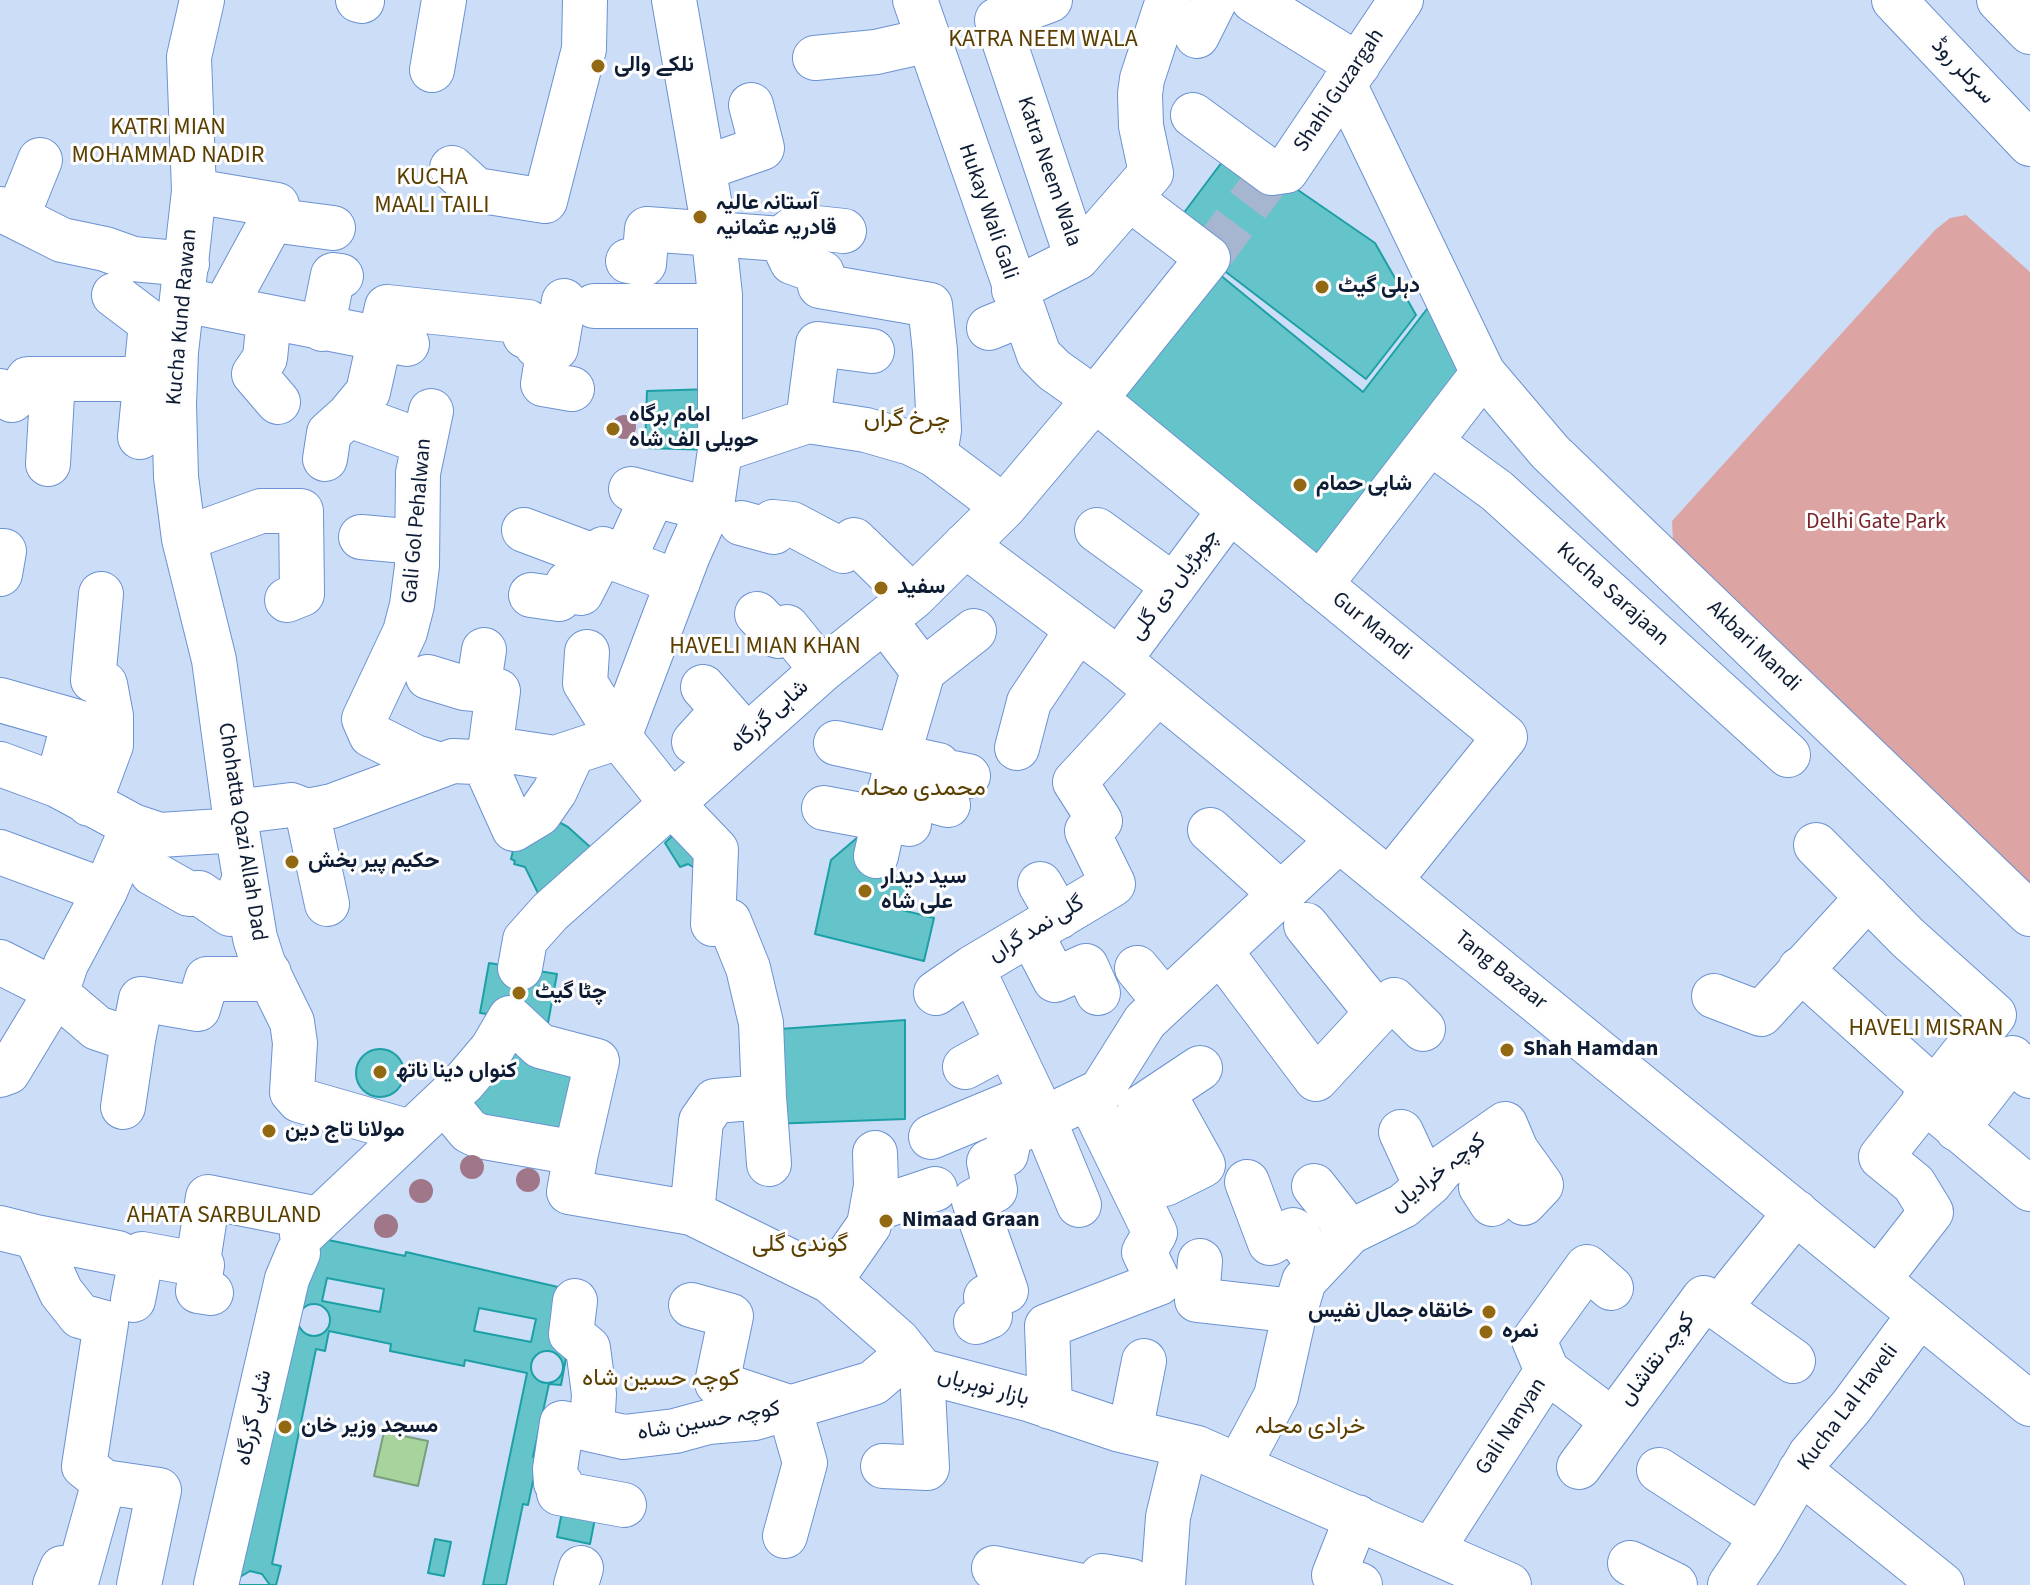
<!DOCTYPE html>
<meta charset="utf-8">
<style>
body{margin:0}
canvas{display:block;background:#ccddf8}
</style>
<canvas width="2030" height="1585"></canvas>
<script>
const c = document.querySelector('canvas').getContext('2d');
c.lineJoin = 'round';
function fillPath(path, color) {
  c.fillStyle = color;
  c.fill(path, 'evenodd');
}
function shape(rows) {
  const path = new Path2D();
  for (const r of rows) {
    if (r.length === 3) {
      path.moveTo(r[0] + r[2], r[1]);
      path.arc(r[0], r[1], r[2], 0, 2 * Math.PI);
      continue;
    }
    path.moveTo(r[0], r[1]);
    for (let i = 2; i < r.length; i += 2) path.lineTo(r[i], r[i + 1]);
  }
  return path;
}
function strokePath(path, color, width, dash) {
  c.strokeStyle = color;
  c.lineWidth = width;
  c.lineCap = dash ? 'butt' : 'round';
  c.setLineDash(dash || []);
  c.stroke(path);
}
function label(font, color, halo, rows, align = 'center') {
  c.font = font + ' "Source Sans 3",Vazirmatn,sans-serif';
  c.lineWidth = 6;
  c.setLineDash([]);
  c.textBaseline = 'middle';
  c.strokeStyle = halo;
  c.fillStyle = color;
  for (const [text, x, y, turn = 0] of rows) {
    c.save();
    c.translate(x, y);
    c.rotate((+turn || 0) * Math.PI / 180);
    c.textAlign = isNaN(turn) ? turn : align;
    if (halo) c.strokeText(text, 0, 0);
    c.fillText(text, 0, 0);
    c.restore();
  }
}
fillPath(shape([
 [1966,215,2030,272,2030,886,1673,541,1672,521,1935,230,1950,218]
]), '#dca5a4');
const water = shape([
 [384,1432,428,1441,418,1486,374,1476,384,1432]
]);
fillPath(water, '#a7d49c');
strokePath(water, '#799d7d', 2);
const building = shape([
 [1234,146,1375,243,1416,315,1366,379,1171,230,1234,146],
 [1214,270,1363,392,1437,296,1473,372,1320,573,1106,397,1214,270],
 [712,389,713,450,645,448,647,391,712,389],
 [542,813,568,827,599,855,566,885,538,893,525,867,514,864,515,861,511,859,517,834,542,813],
 [684,824,698,870,688,864,680,867,665,843,684,824],
 [858,837,886,875,909,881,902,910,934,918,924,961,815,934,831,860,858,837],
 [489,963,557,974,548,1023,480,1013,489,963],
 [905,1020,905,1119,770,1124,766,1030,905,1020],
 [520,1042,581,1063,566,1144,482,1128,459,1104,520,1042],
 [380,1073,24],
 [314,1237,405,1256,406,1252,571,1290,568,1347,561,1385,549,1384,533,1457,538,1458,528,1505,523,1504,506,1585,483,1585,527,1373,465,1360,464,1366,390,1351,391,1344,329,1331,325,1351,316,1349,272,1564,281,1566,276,1585,232,1585,314,1237],
 [327,1278,384,1289,380,1312,322,1301,327,1278],
 [479,1308,536,1319,531,1342,474,1331,479,1308],
 [314,1320,16],
 [547,1367,16],
 [564,1502,597,1508,590,1544,557,1537,564,1502],
 [435,1539,451,1542,444,1576,428,1573,435,1539],
 [250,1571,262,1574,270,1585,238,1585,240,1577,250,1571]
]);
fillPath(building, '#65c4c9');
strokePath(building, '#1da0a5', 2);
strokePath(shape([
 [1208,258,1272,173]
]), '#a6b6d1', 44, [44, 22]);
const minor = shape([
 [202,0,189,57,194,191,176,352,174,404,176,477,184,539,214,660,237,830,255,938,263,963,292,1022,295,1043,292,1092,299,1100,410,1132],
 [358,0,362,1],
 [674,0,711,212,720,295,720,450,713,499,688,555,619,737,673,805,716,850,713,924,729,921,748,968,761,1023,764,1097,715,1101,701,1121,692,1213],
 [915,0,1039,355,1054,370,1095,399,1505,737,1389,881],
 [1253,0,1358,65],
 [1197,36,1215,0],
 [815,58,876,52,929,40],
 [432,70,444,0],
 [1344,84,1483,373,1550,452,2030,914],
 [1193,115,1272,173,1286,171,1401,0],
 [452,168,476,190,545,201,584,49,585,0],
 [704,168,762,148,751,105],
 [194,191,277,205,272,220,224,308],
 [0,209,62,240,105,249,133,259,187,264],
 [17,217,40,160],
 [272,220,333,228],
 [781,239,797,226,844,231],
 [1077,258,1151,173,1141,126,1140,94,1142,79,1168,0],
 [628,261,644,264,647,229,781,239,792,262,822,273,820,286,930,305,935,351,939,430,935,455],
 [1014,290,1077,258,997,20,1050,0],
 [114,295,151,323,140,437],
 [183,300,407,344],
 [594,306,720,306],
 [269,318,265,358,254,374,278,402],
 [989,328,1023,314],
 [322,329,333,275,341,276],
 [549,347,556,348,564,301],
 [0,391,12,400,20,392,28,379,175,379],
 [431,411,418,473,417,566,412,605,405,632,364,719,371,735,415,757,440,765],
 [808,421,818,344,872,351],
 [423,442,349,415,368,392,387,307,528,322,525,336,539,339,537,346,549,347,543,384,572,389],
 [1430,442,1497,491,1788,755],
 [720,450,808,421,866,430,911,443,935,455,1004,507],
 [325,459,329,433,349,415],
 [48,464,53,379],
 [631,489,708,509],
 [741,523,774,532,773,522,792,524,843,551,854,540,913,597],
 [524,530,599,558,603,549,616,559,678,582],
 [1097,530,1174,586],
 [361,537,417,542],
 [184,539,261,511,301,511,302,594,287,600],
 [965,545,1119,660,2030,1404],
 [0,551,4,551,0,574],
 [623,561,653,495],
 [1320,585,1483,373],
 [531,595,559,599,568,583,581,593,599,558],
 [757,614,778,636,787,627,822,670],
 [1119,660,1230,510],
 [923,671,974,631],
 [428,677,464,688,498,691,489,758],
 [703,687,747,737],
 [478,689,484,650],
 [0,700,74,721],
 [694,742,723,710],
 [836,743,938,765,938,770,968,776],
 [1017,748,1029,702,1078,629],
 [483,760,514,829,539,814,555,791,572,754],
 [0,764,57,785,133,826,160,835,237,830],
 [57,785,74,721,111,733],
 [890,789,948,805],
 [89,804,111,745,111,716,105,684,93,680,101,594],
 [824,808,909,824],
 [307,811,327,904],
 [234,812,291,805,307,811,332,806,453,761,475,762,497,754,515,752,555,758,619,737,585,683,587,652],
 [1210,830,1282,895],
 [1816,845,1908,938,1994,1015,1881,1157,1914,1184,1931,1212,1878,1280],
 [0,852,105,891],
 [876,856,898,756,923,671,885,621],
 [152,873,189,894,199,893,230,914,245,878],
 [1040,884,1059,917],
 [1306,925,1377,1013],
 [1031,934,1055,980,1086,966,1098,993],
 [1220,951,1316,1079,1377,1013,1394,1000,1423,1029],
 [0,962,57,991],
 [520,968,525,940,550,912,822,670,913,597,1004,507,1095,399,1208,258,1129,198],
 [1137,968,1165,1002],
 [1800,969,1934,1089],
 [56,993,97,1028,133,1040,141,999,198,1009,207,979,259,979,269,973],
 [936,993,972,968],
 [1714,996,1761,1014,1868,897],
 [965,1067,1008,1044],
 [0,1075,8,1072,57,991,66,964,105,891,133,826],
 [764,1097,769,1164],
 [1924,1100,2030,1189],
 [444,1101,469,1131,479,1136,576,1153,569,1192,692,1213,830,1281,898,1341,922,1371,1028,1399,1117,1429,1197,1448,1509,1585],
 [123,1107,133,1040],
 [1140,1108,1200,1068],
 [1957,1129,2012,1058,2030,1076],
 [1138,1132,1165,1184,1203,1165,1163,1093],
 [1401,1132,1426,1186],
 [931,1137,1032,1095],
 [1247,1182,1270,1243,1293,1230,1319,1265],
 [1314,1186,1350,1232],
 [1492,1204,1481,1187,1516,1150],
 [1079,1205,1043,1118,972,968,1113,884,1087,831,1100,821,1075,782,1158,692],
 [872,1210,935,1189],
 [0,1228,36,1237],
 [302,1235,464,1082,492,1049,510,1018,540,1046,597,1061,576,1153],
 [118,1253,36,1237,61,1292,80,1316,106,1323,84,1466,104,1482,159,1490,139,1585],
 [1200,1261,1197,1300,1295,1311],
 [191,1263,202,1265,198,1291,211,1293],
 [830,1281,869,1225,876,1186,875,1153],
 [133,1300,142,1254,191,1263,199,1255,208,1197,319,1219],
 [575,1301,571,1334,588,1348,594,1394,592,1430],
 [691,1305,731,1316,717,1383,789,1407,805,1463,785,1536],
 [1719,1308,1793,1361],
 [976,1322,990,1316,986,1297,1006,1291,974,1201,995,1190,989,1162,1006,1154,1010,1135,1101,1091,1145,1021,1339,840],
 [1547,1371,1534,1340,1587,1267,1611,1288],
 [1050,1407,1047,1326,1159,1283,1144,1252,1155,1233,1089,1098],
 [1130,1432,1144,1361],
 [1239,1465,1276,1396,1295,1311,1304,1281,1350,1232,1403,1206,1430,1183,1442,1168,1505,1124,1516,1150,1541,1185,1524,1203],
 [883,1466,927,1468,922,1371],
 [1579,1467,1704,1298,1719,1308,1796,1212],
 [1659,1470,1762,1537],
 [1800,1471,1942,1585],
 [624,1505,559,1493,561,1484,556,1483,555,1469,562,1423,624,1437,675,1431,708,1422,755,1418,873,1383,908,1353],
 [1357,1517,1334,1575,1360,1585],
 [1431,1551,1547,1371,1613,1421],
 [1630,1563,1675,1585],
 [994,1568,1078,1585],
 [55,1585,62,1568,77,1579,104,1482],
 [216,1585,287,1279,298,1253],
 [576,1585,581,1568],
 [1101,1585,1102,1576,1131,1581],
 [1163,1585,1168,1517,1185,1446],
 [1730,1585,1762,1537,1810,1455,1851,1407,1920,1314]
]);
const major = shape([
 [1894,0,2030,144],
 [1999,0,2030,32]
]);
strokePath(minor, '#6b92d1', 46);
strokePath(major, '#6b92d1', 46);
strokePath(minor, '#fff', 44);
strokePath(major, '#fff', 44);
c.fillStyle = '#9f7788';
for (const [x, y] of [
 [624,427],
 [472,1167],
 [528,1180],
 [421,1191],
 [386,1226]
]) {
  c.beginPath();
  c.arc(x, y, 12, 0, 2 * Math.PI);
  c.fill();
}
for (const [x, y, r, color] of [
 [598,66,8,"#926912"],
 [700,217,8,"#926912"],
 [1322,287,8,"#926912"],
 [613,429,8,"#926912"],
 [1300,485,8,"#926912"],
 [881,588,8,"#926912"],
 [292,862,8,"#926912"],
 [865,891,8,"#926912"],
 [519,993,8,"#926912"],
 [1507,1050,8,"#926912"],
 [380,1072,8,"#926912"],
 [269,1131,8,"#926912"],
 [886,1221,8,"#926912"],
 [1489,1312,8,"#926912"],
 [1486,1332,8,"#926912"],
 [285,1427,8,"#926912"]
]) {
  const dot = new Path2D();
  dot.arc(x, y, r, 0, 2 * Math.PI);
  c.fillStyle = color;
  c.fill(dot);
  strokePath(dot, '#fdfdfd', 3);
}
label('bold 22px', '#0d1c34', '#fdfdfd', [
 ["نلکے والی",614,66],
 ["آستانہ عالیہ",716,204],
 ["قادریہ عثمانیہ",716,229],
 ["دہلی گیٹ",1338,287],
 ["امام برگاہ",629,416],
 ["حویلی الف شاہ",629,441],
 ["شاہی حمام",1316,485],
 ["سفید",897,588],
 ["حکیم پیر بخش",308,862],
 ["سید دیدار",881,878],
 ["علی شاہ",881,903],
 ["چٹا گیٹ",535,993],
 ["Shah Hamdan",1523,1050],
 ["کنواں دینا ناتھ",396,1072],
 ["مولانا تاج دین",285,1131],
 ["Nimaad Graan",902,1221],
 ["خانقاہ جمال نفیس",1473,1312,"right"],
 ["نمرہ",1502,1332],
 ["مسجد وزیر خان",301,1427]
], 'left');
label('22px', '#0d1c34', '#fdfdfd', [
 ["سرکلر روڈ",1962,72,47],
 ["Shahi Guzargah",1340,91,-56],
 ["Katra Neem Wala",1048,172,71],
 ["Hukay Wali Gali",987,212,71],
 ["Kucha Kund Rawan",183,317,-85],
 ["Gali Gol Pehalwan",418,521,-85],
 ["چوہڑیاں دی گلی",1175,585,-53],
 ["Kucha Sarajaan",1612,595,42],
 ["Gur Mandi",1371,627,39],
 ["Akbari Mandi",1753,647,44],
 ["شاہی گزرگاہ",770,717,-42],
 ["Chohatta Qazi Allah Dad",241,832,81],
 ["گلی نمد گراں",1037,930,-31],
 ["Tang Bazaar",1500,971,39],
 ["کوچہ خرادیاں",1439,1174,-38],
 ["کوچہ نقاشاں",1658,1360,-53],
 ["بازار نوہریاں",983,1388,15],
 ["Kucha Lal Haveli",1849,1408,-53],
 ["شاہی گزرگاہ",255,1418,-77],
 ["کوچہ حسین شاہ",709,1422,-10],
 ["Gali Nanyan",1512,1427,-57]
]);
label('22px', '#7b242c', '#fdfdfd', [
 ["Delhi Gate Park",1876,523]
]);
label('24px', '#5b3f01', '#fdfdfd', [
 ["KATRA NEEM WALA",1043,41],
 ["KATRI MIAN",168,129],
 ["MOHAMMAD NADIR",168,157],
 ["KUCHA",432,179],
 ["MAALI TAILI",432,207],
 ["چرخ گراں",907,421],
 ["HAVELI MIAN KHAN",765,648],
 ["محمدی محلہ",923,790],
 ["HAVELI MISRAN",1926,1030],
 ["AHATA SARBULAND",224,1217],
 ["گوندی گلی",800,1246],
 ["کوچہ حسین شاہ",661,1380],
 ["خرادی محلہ",1310,1428]
]);
</script>
